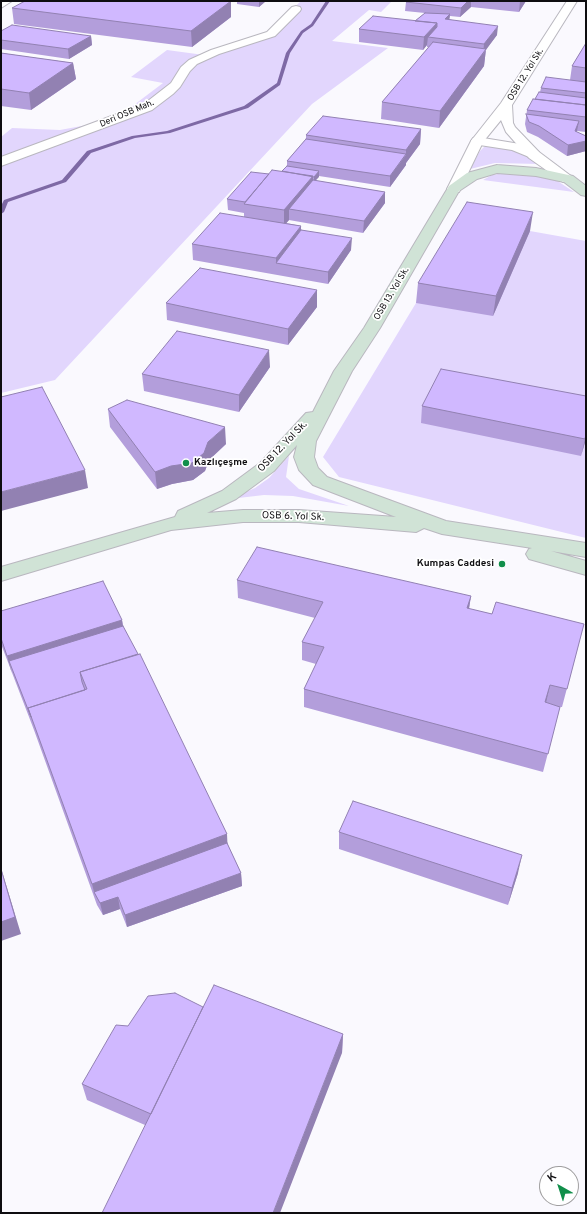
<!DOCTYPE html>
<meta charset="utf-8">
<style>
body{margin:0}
#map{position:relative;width:587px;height:1214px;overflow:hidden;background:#faf9fe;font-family:Overpass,sans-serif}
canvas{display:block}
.frame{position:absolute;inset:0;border:2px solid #0e0d10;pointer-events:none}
.north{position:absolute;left:539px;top:1166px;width:40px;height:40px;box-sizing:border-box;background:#fff;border:1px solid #9f9e9f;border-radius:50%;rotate:321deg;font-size:11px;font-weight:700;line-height:16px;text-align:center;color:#0e0d10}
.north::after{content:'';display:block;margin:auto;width:14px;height:18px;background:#118f4b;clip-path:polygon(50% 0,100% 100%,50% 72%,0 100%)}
</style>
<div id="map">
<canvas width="587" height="1214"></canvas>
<div class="frame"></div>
<div class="north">K</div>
</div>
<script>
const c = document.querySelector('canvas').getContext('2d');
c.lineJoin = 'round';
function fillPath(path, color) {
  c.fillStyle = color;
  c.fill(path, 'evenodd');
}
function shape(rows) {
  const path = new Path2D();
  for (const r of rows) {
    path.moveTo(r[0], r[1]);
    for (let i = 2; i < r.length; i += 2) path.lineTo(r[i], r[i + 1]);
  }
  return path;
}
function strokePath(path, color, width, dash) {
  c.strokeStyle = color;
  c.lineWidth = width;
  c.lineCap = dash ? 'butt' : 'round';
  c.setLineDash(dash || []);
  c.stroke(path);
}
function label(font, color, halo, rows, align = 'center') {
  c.font = font + ' Overpass,sans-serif';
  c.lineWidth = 3.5;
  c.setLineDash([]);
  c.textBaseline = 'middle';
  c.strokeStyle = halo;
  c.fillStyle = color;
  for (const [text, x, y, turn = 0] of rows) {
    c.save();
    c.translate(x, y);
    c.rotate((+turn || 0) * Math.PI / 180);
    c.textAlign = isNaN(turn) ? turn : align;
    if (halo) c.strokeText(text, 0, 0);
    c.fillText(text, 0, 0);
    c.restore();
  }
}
fillPath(shape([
 [301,1,392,1,381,12,369,10,332,41,388,48,312,104,55,380,1,393,1,137,12,128,60,130,114,120,163,83,131,77,167,50,204,55,264,36],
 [486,145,509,147,531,158,539,164,495,163,470,169,480,151],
 [512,172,540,176,556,180,574,192,483,180,492,175],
 [530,231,586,241,586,538,339,477,323,457,416,303],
 [289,456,286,477,299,489,349,506,293,496,264,495,230,499,255,488,269,478]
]), '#e2d6fd');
fillPath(shape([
 [326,1,330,1,313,26,303,33,290,53,280,85,248,108,170,133,135,138,91,153,66,182,8,202,4,212,1,214,1,206,4,200,62,180,87,151,132,136,167,131,244,106,277,83,286,53,301,31,311,24,326,1]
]), '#7e69a5');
const minor = shape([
 [1,1,12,1,1,8,1,1],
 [296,6,300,7,301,9,300,11,275,36,219,54,197,64,190,71,180,87,173,94,152,110,1,166,1,157,144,104,171,83,181,67,189,60,211,50,267,32,292,7,296,6],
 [477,137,520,144,539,152,540,155,534,159,512,150,473,144,471,141,473,138,477,137]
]);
const tertiary = shape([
 [567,1,577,1,512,105,513,123,515,127,539,152,575,179,573,182,563,182,529,158,506,132,501,120,483,142,459,192,449,192,447,189,471,141,501,103,567,1]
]);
const secondary = shape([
 [497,165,536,168,573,176,586,186,586,196,581,195,564,182,536,176,497,173,477,179,459,191,380,328,352,371,316,441,314,457,318,468,327,477,446,521,586,543,586,557,551,551,586,561,586,575,529,559,526,554,529,549,532,548,442,534,424,528,416,532,299,522,243,522,171,530,1,581,1,567,175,517,178,511,222,491,260,463,306,413,313,412,334,371,364,328,449,186,467,173,497,165],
 [297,445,294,457,299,470,313,485,396,517,299,510,243,510,207,513,236,499,274,471,297,445]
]);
strokePath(minor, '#b9b7bf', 2);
strokePath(tertiary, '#b9b7bf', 2);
strokePath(secondary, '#b9b7bf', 2);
fillPath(minor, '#fff');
fillPath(tertiary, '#fff');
fillPath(secondary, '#d0e3d6');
fillPath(shape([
 [230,1,231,17,192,47,14,24,12,8],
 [237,1,266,1,259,7,237,4],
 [406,1,526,1,519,12,471,7,460,17,450,16,449,19,497,35,486,49,484,66,439,128,381,119,382,102,429,47,427,47,427,45,423,50,359,42,359,29,415,21,425,13,405,11,406,2],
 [1,31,91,36,92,45,69,59,1,49],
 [586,43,586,132,577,131,577,132,586,136,586,151,567,156,538,137,527,132,525,124,527,110,540,92,541,88,570,80,572,66],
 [1,53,73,63,76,79,31,110,1,106],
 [421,129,420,144,406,163,406,165,390,187,319,176,315,181,385,192,385,203,363,233,289,220,286,223,301,226,301,230,351,250,328,284,193,260,192,244,244,217,244,213,228,210,227,199,269,174,282,172,287,166,287,161,306,139,306,135],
 [530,231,493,316,416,303,418,283],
 [317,290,317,307,288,345,167,320,166,303],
 [270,367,239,412,144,391,142,374],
 [586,396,586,439,581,456,421,423,422,406],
 [108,409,226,444,209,460,205,471,193,480,172,484,157,489,110,427],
 [237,580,471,596,469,609,492,614,584,624,562,707,560,707,543,772,304,707,304,689,316,664,302,660,302,642,315,618,238,598],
 [1,611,122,620,123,626,227,834,227,843,241,873,242,886,127,927,120,909,103,915,97,905,34,730,1,644],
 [339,832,518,873,508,905,339,849],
 [203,1007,343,1034,342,1053,145,1125,87,1100,82,1084,128,1026]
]), '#b39edb');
fillPath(shape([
 [231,1,231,17,192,47,191,31],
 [259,1,266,1,259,7],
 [468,1,471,1,471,7,460,17,461,8],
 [520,1,526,1,519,12],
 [450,14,449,23,445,19],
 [437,23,436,36,428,37,427,45,423,50,424,37],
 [498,26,497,35,483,54,484,44],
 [91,36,92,45,69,59,68,49],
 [486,49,484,66,439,128,440,111],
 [73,63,76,79,31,110,29,93],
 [579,121,577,131,573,141,575,131],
 [421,129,420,144,406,163,406,165,390,187,390,176,406,155,406,150],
 [586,141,586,151,567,156,568,145],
 [319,171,319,177,314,182,314,177],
 [313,176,313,191,289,209,289,220,284,226,284,210],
 [385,192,385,203,363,233,364,221],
 [533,212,530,231,493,316,496,296],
 [301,226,301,242,276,263,276,258],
 [352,238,351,250,328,284,328,272],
 [317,290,317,307,288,345,288,329],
 [269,350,270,367,239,412,239,395],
 [225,427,226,444,209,460,205,471,193,480,172,484,157,489,155,472,171,466,208,442],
 [586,434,586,439,581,456,585,439],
 [85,470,88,488,1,511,1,492],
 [471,596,468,614,467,608],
 [122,620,125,639,9,661,12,674,7,656],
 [550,685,546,703,545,702],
 [227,834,228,856,118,897,120,909,103,915,100,903,94,892,92,884],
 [522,855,518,873,508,905,512,888],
 [1,868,21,934,1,941],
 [241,873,242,886,127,927,125,915],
 [343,1034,342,1053,280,1213,273,1213]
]), '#9281b2');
const building = shape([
 [25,1,231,1,191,31,12,8,25,1],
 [406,1,468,1,461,8,406,2,406,1],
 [425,13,450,14,445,19,498,26,484,44,428,37,437,27,437,23,415,21,425,13],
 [373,16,437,23,424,37,359,29,373,16],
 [12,25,91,36,68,49,1,40,1,31,12,25],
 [433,42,486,49,440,111,382,102,433,42],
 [586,43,586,68,572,66,586,43],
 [1,53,73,63,29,93,1,89,1,53],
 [546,77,586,82,586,93,541,88,546,77],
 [539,92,586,98,586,105,535,99,539,92],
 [533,99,586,105,586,117,527,110,533,99],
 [526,114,579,121,575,131,586,136,586,141,568,145,539,126,529,122,526,114],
 [323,116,421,129,406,150,306,135,323,116],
 [306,139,406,154,390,176,287,161,306,139],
 [287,166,319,171,314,177,282,171,287,166],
 [272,170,313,176,284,210,244,204,272,170],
 [251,172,269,174,245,202,227,199,251,172],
 [313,180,385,192,364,221,289,209,313,180],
 [467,202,533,212,496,296,418,283,467,202],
 [220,213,301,226,276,258,192,244,220,213],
 [301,230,352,238,328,272,276,263,301,230],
 [200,268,317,290,288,329,166,303,200,268],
 [177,331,269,350,239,395,142,374,177,331],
 [441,369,586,396,586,434,585,439,422,406,441,369],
 [42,387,85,470,1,492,1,397,42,387],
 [127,400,225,427,208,442,204,453,192,463,171,466,155,472,108,409,127,400],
 [257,547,471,596,467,608,492,614,496,602,584,624,567,689,550,685,545,702,560,707,548,754,304,689,324,647,302,642,323,602,237,580,257,547],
 [103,581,122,620,7,656,1,638,1,611,103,581],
 [123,626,138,654,80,672,82,682,85,690,28,708,31,717,9,661,123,626],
 [140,654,227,834,92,884,28,708,87,689,80,672,140,654],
 [353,801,522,855,512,888,339,832,353,801],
 [227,843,241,873,125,915,118,897,100,903,94,892,227,843],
 [1,869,15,917,1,922,1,869],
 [214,985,343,1034,273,1213,102,1213,214,985],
 [175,993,203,1007,151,1114,82,1084,116,1025,128,1026,148,996,175,993]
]);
fillPath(building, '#d0b8ff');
strokePath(building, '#9281b2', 1);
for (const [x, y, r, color] of [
 [186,463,4,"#118f4b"],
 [502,564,4,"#118f4b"]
]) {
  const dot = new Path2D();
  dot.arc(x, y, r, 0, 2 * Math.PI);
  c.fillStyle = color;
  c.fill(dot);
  strokePath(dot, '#fff', 1.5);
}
label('9px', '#0e0d10', '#fff', [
 ["OSB 12. Yol Sk.",526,75,-58],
 ["Deri OSB Mah.",127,114,-23],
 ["OSB 13. Yol Sk.",392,294,-59]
]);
label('10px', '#0e0d10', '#fff', [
 ["OSB 12. Yol Sk.",283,447,-46],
 ["OSB 6. Yol Sk.",293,517,2]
]);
label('bold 10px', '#0e0d10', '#fff', [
 ["Kazlıçeşme",194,463],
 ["Kumpas Caddesi",494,564,"right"]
], 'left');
</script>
